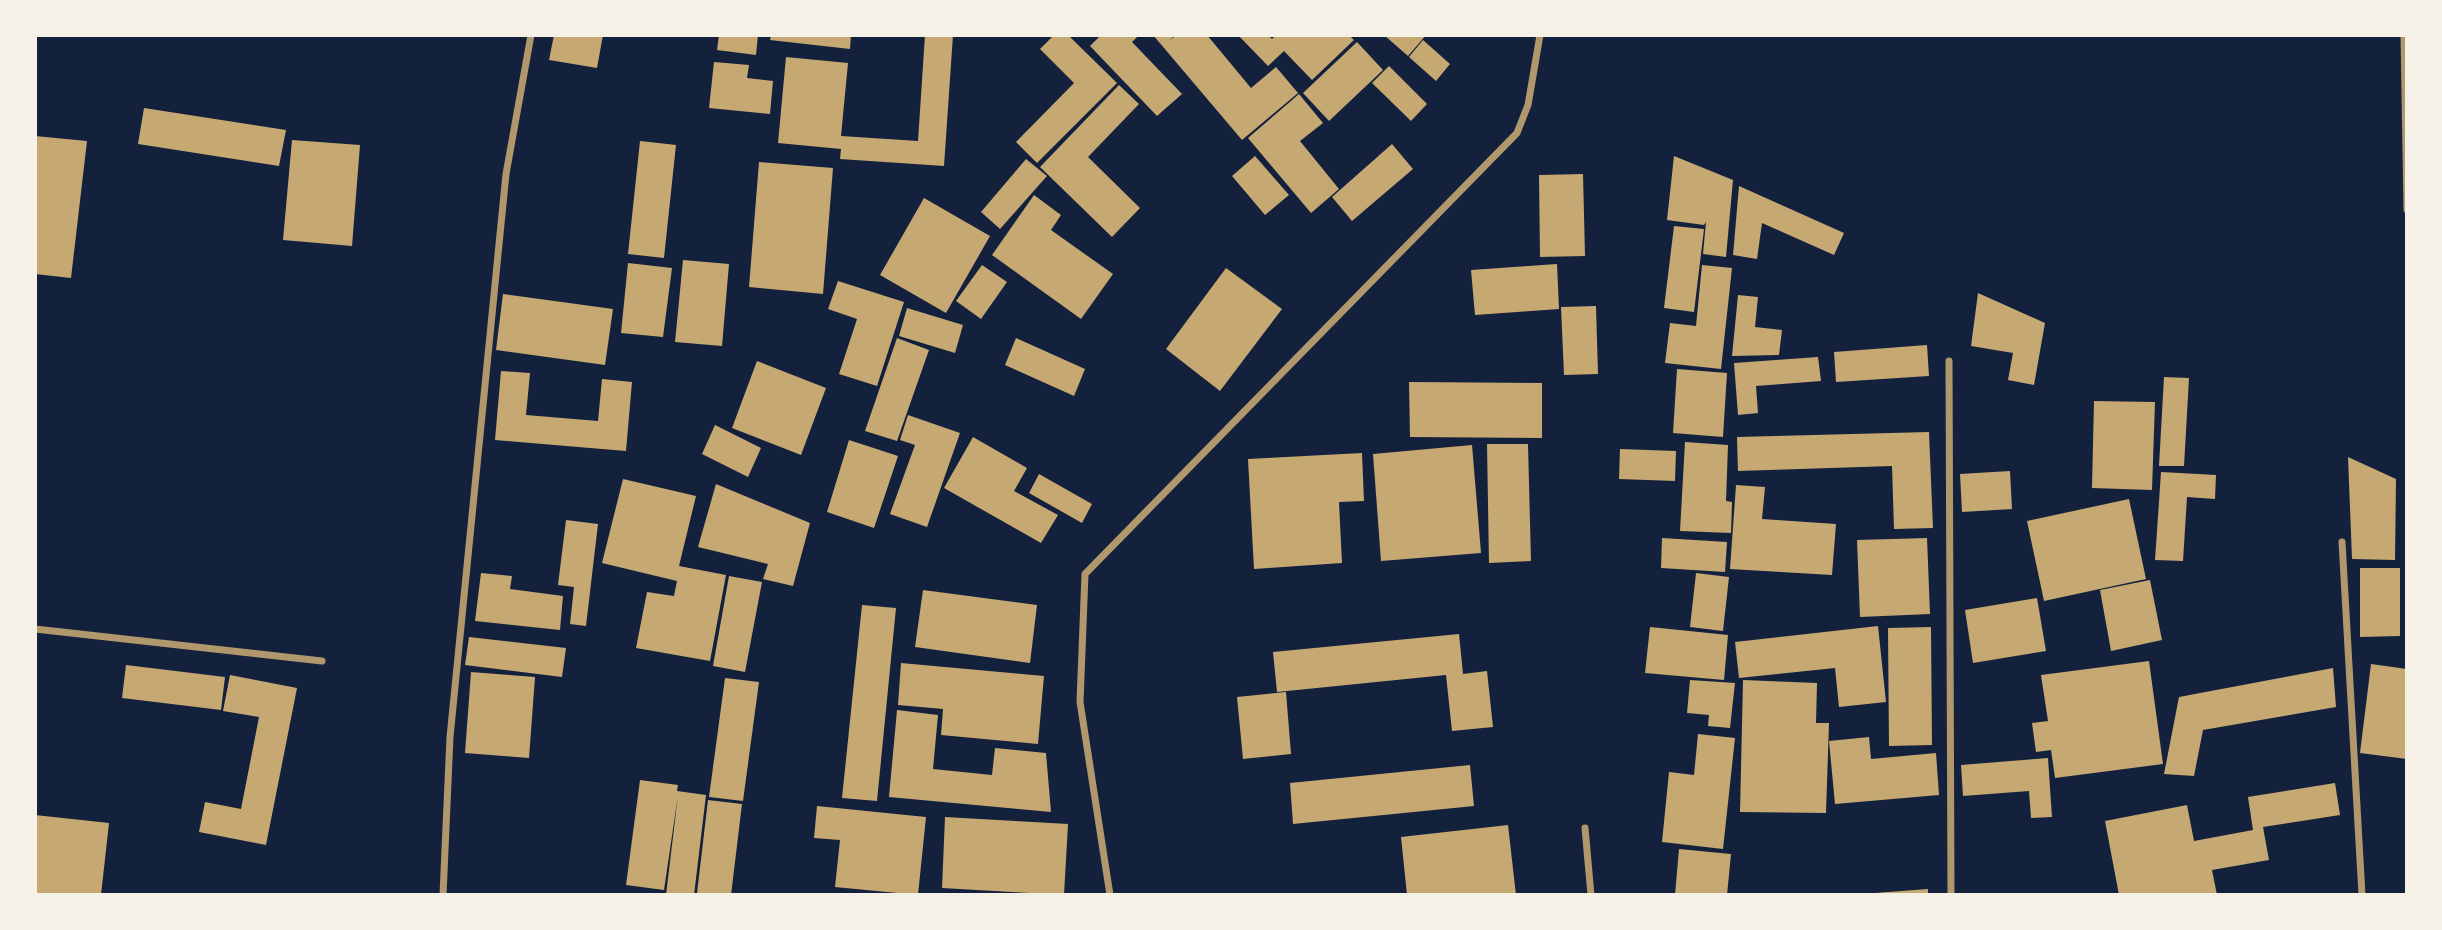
<!DOCTYPE html>
<style>
body{margin:0}
#map{position:relative;width:2442px;height:930px;overflow:hidden;background:#14213d;font-family:Lato,sans-serif}
canvas{display:block}
.frame{position:absolute;inset:0;border:37px solid #f6f1e7;pointer-events:none}
</style>
<div id="map">
<canvas width="2442" height="930"></canvas>
<div class="frame"></div>
</div>
<script>
const c = document.querySelector('canvas').getContext('2d');
c.lineJoin = 'round';
function fillPath(path, color) {
  c.fillStyle = color;
  c.fill(path, 'evenodd');
}
function shape(rows) {
  const path = new Path2D();
  for (const r of rows) {
    path.moveTo(r[0], r[1]);
    for (let i = 2; i < r.length; i += 2) path.lineTo(r[i], r[i + 1]);
  }
  return path;
}
function strokePath(path, color, width, dash) {
  c.strokeStyle = color;
  c.lineWidth = width;
  c.lineCap = dash ? 'butt' : 'round';
  c.setLineDash(dash || []);
  c.stroke(path);
}
fillPath(shape([
 [554,35,603,35,597,68,549,60],
 [719,35,758,35,756,55,717,50],
 [771,35,851,35,850,49,770,40],
 [925,35,953,35,944,166,840,159,841,149,778,143,786,57,848,63,841,136,918,141],
 [1054,35,1068,35,1117,83,1037,163,1016,142,1074,83,1040,49],
 [1101,35,1139,35,1132,42,1182,94,1157,116,1090,46],
 [1153,35,1175,35,1170,40,1177,35,1207,35,1251,88,1276,67,1298,93,1242,140],
 [1238,35,1268,35,1272,39,1276,35,1349,35,1354,40,1312,80,1284,51,1268,66],
 [1384,35,1426,35,1408,56],
 [1423,40,1450,64,1436,81,1409,57],
 [1357,42,1383,70,1329,121,1303,93],
 [714,62,749,65,747,78,773,81,770,114,709,108],
 [1389,66,1427,104,1411,121,1372,83],
 [1119,85,1139,104,1088,157,1140,208,1112,237,1040,167],
 [1299,94,1323,123,1300,141,1339,189,1311,213,1248,138],
 [144,108,286,130,279,166,138,144],
 [35,136,87,141,71,278,35,274],
 [292,140,360,145,352,246,283,240],
 [640,141,676,145,664,258,628,254],
 [1392,144,1413,169,1352,221,1332,197],
 [1255,156,1289,195,1265,215,1232,176],
 [1674,156,1733,180,1726,257,1703,254,1706,222,1704,225,1667,220],
 [1026,159,1047,176,1000,229,981,212],
 [759,162,833,168,823,294,749,287],
 [1583,174,1585,256,1540,257,1539,175],
 [1739,186,1844,233,1834,255,1762,223,1757,259,1733,255],
 [1034,195,1061,215,1051,230,1113,274,1081,319,992,255],
 [924,198,990,236,946,313,880,275],
 [1674,226,1704,229,1694,312,1664,308],
 [683,260,729,264,722,346,675,342],
 [628,263,672,268,663,337,621,333],
 [1557,264,1559,309,1475,315,1471,270],
 [982,265,1007,282,981,319,956,301],
 [1702,265,1732,268,1721,369,1665,363,1670,323,1696,326],
 [1226,268,1282,309,1220,391,1166,349],
 [838,281,904,302,877,386,839,374,857,319,828,309],
 [1978,293,2045,323,2034,385,2008,380,2013,353,1971,346],
 [503,294,613,309,605,365,496,350],
 [1738,295,1758,297,1755,327,1782,330,1779,355,1732,356],
 [1596,306,1598,374,1564,375,1561,307],
 [907,308,963,325,955,353,899,336],
 [897,338,929,350,897,441,865,431],
 [1016,338,1085,369,1074,396,1005,365],
 [1927,345,1929,376,1836,382,1834,352],
 [1818,357,1821,381,1756,386,1758,413,1738,415,1734,363],
 [757,361,826,388,801,455,732,428],
 [1677,369,1727,373,1723,437,1673,433],
 [501,371,530,373,526,415,598,421,602,379,632,382,626,451,495,440],
 [2164,377,2189,378,2184,466,2159,466],
 [1409,382,1542,383,1542,438,1410,437],
 [2094,401,2155,402,2152,490,2092,488],
 [908,415,960,433,927,527,890,514,915,445,900,440],
 [715,425,761,448,748,477,702,454],
 [1929,432,1933,528,1894,529,1892,466,1738,471,1737,437],
 [973,437,1027,468,1014,491,1058,515,1041,543,944,488],
 [849,440,898,456,874,528,827,512],
 [1685,442,1728,445,1726,501,1732,502,1731,533,1680,531],
 [1487,444,1528,444,1531,561,1489,563],
 [1472,445,1481,553,1381,561,1373,454],
 [1620,449,1676,451,1675,481,1619,479],
 [1362,453,1364,501,1339,502,1342,563,1254,569,1248,459],
 [2348,457,2396,479,2395,560,2352,559],
 [2010,471,2012,509,1962,512,1960,474],
 [2161,472,2216,475,2215,499,2187,497,2183,561,2155,560],
 [1039,474,1092,504,1082,523,1029,493],
 [623,479,696,496,679,566,726,575,710,661,636,648,647,592,674,596,677,581,602,563],
 [716,484,810,523,793,586,763,579,768,564,698,547],
 [1736,485,1765,487,1762,519,1836,524,1832,575,1730,569],
 [2129,499,2146,579,2044,601,2027,521],
 [566,520,598,524,586,626,570,624,574,587,558,585],
 [1662,538,1727,542,1725,572,1661,568],
 [1927,538,1930,614,1860,617,1857,540],
 [2360,568,2400,568,2400,636,2360,637],
 [481,573,512,576,510,589,563,596,560,630,475,621],
 [1696,573,1729,577,1723,631,1690,627],
 [729,576,762,582,745,672,713,666],
 [2150,580,2162,640,2111,651,2100,590],
 [923,590,1037,605,1030,663,915,647],
 [2037,598,2046,651,1973,663,1965,610],
 [862,605,896,608,877,801,842,798],
 [1878,626,1886,702,1839,707,1835,668,1739,678,1735,642],
 [1650,627,1728,635,1724,680,1645,673],
 [1931,627,1932,745,1889,746,1888,628],
 [1459,634,1463,674,1487,671,1493,727,1452,731,1446,675,1277,692,1273,652],
 [469,637,566,648,562,677,465,665],
 [2149,661,2163,764,2055,778,2051,750,2036,752,2032,723,2048,721,2041,675],
 [901,663,1044,676,1038,744,941,735,943,709,898,705],
 [2371,664,2407,669,2407,759,2360,753],
 [126,665,225,677,221,710,122,698],
 [2333,668,2336,707,2203,730,2194,776,2164,774,2179,697],
 [471,672,535,677,529,758,465,753],
 [230,675,297,688,266,845,199,832,205,802,241,809,259,717,223,711],
 [725,678,759,682,743,801,709,797],
 [1690,680,1735,683,1730,728,1708,726,1709,715,1687,713],
 [1743,680,1817,683,1816,723,1829,723,1826,813,1740,812],
 [1286,692,1291,754,1243,759,1237,697],
 [897,710,938,715,933,769,992,775,995,748,1046,753,1051,812,889,797],
 [1698,734,1735,738,1723,849,1662,842,1669,772,1694,775],
 [1869,737,1871,759,1936,753,1939,795,1835,804,1829,741],
 [2048,758,2052,817,2031,818,2029,791,1963,796,1961,765],
 [1470,765,1474,806,1293,824,1290,783],
 [640,780,678,785,677,791,706,795,694,895,666,895,678,795,664,890,626,885],
 [2335,783,2340,815,2263,827,2269,860,2212,870,2217,895,2119,895,2105,821,2187,805,2194,841,2253,830,2248,797],
 [708,800,742,804,731,895,697,893],
 [817,806,926,817,918,895,835,887,840,840,814,838],
 [35,815,109,823,101,895,35,895],
 [945,817,1068,824,1064,895,942,888],
 [1508,825,1516,895,1407,895,1401,837],
 [1679,849,1731,854,1727,895,1675,895],
 [1928,889,1928,895,1875,895,1875,893]
]), '#c6a872');
strokePath(shape([
 [2404,35,2407,210],
 [1949,361,1951,895],
 [2342,542,2362,895],
 [35,629,322,661],
 [1585,828,1591,895],
 [443,895,450,737,506,174,531,35],
 [1110,895,1080,702,1085,574,1517,133,1528,105,1540,35]
]), '#b1986c', 7);
</script>
